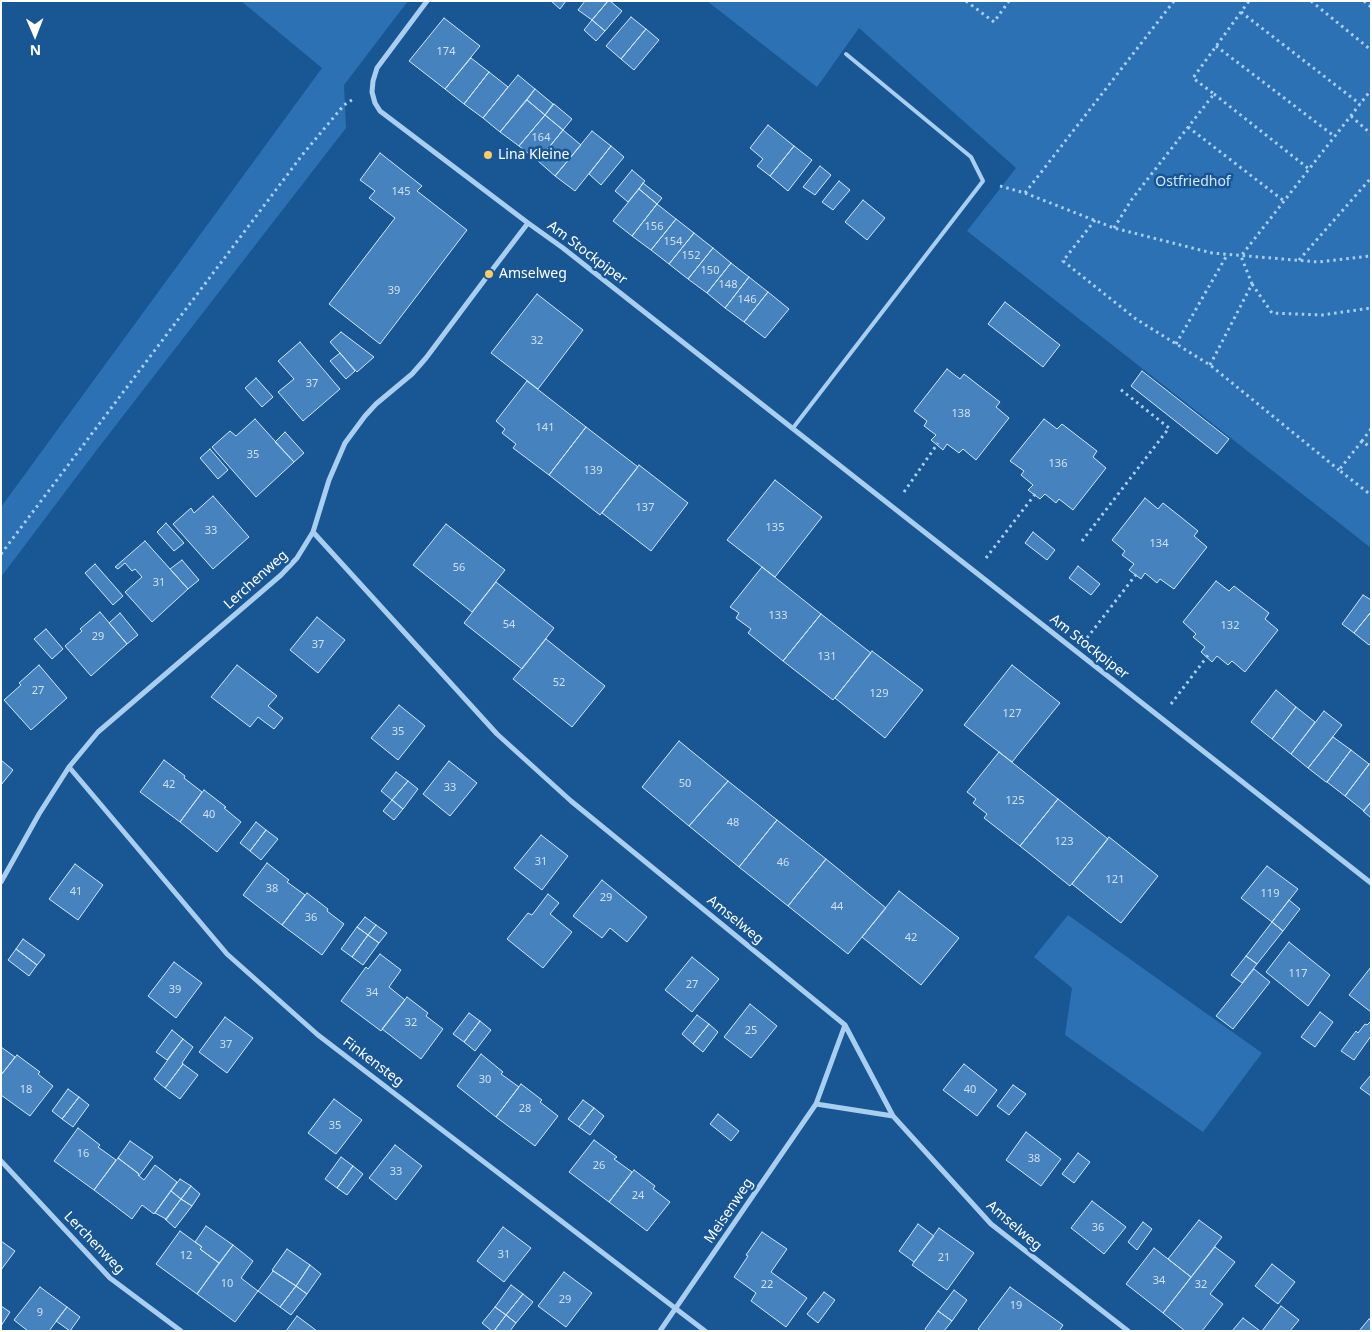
<!DOCTYPE html>
<style>
body{margin:0}
#map{position:relative;width:1372px;height:1332px;overflow:hidden;background:#195694;font-family:"Noto Sans",sans-serif}
canvas{display:block}
.frame{position:absolute;inset:0;border:2px solid #fff;pointer-events:none}
.north{position:absolute;left:10px;top:10px;width:50px;height:50px;-webkit-text-stroke:4px #195694;paint-order:stroke;rotate:179deg;font-size:14px;font-weight:700;line-height:20px;text-align:center;color:#fff}
.north::after{content:'';display:block;margin:auto;width:18px;height:22px;background:#fff;clip-path:polygon(50% 0,100% 100%,50% 72%,0 100%)}
</style>
<div id="map">
<canvas width="1372" height="1332"></canvas>
<div class="frame"></div>
<div class="north">N</div>
</div>
<script>
const c = document.querySelector('canvas').getContext('2d');
c.lineJoin = 'round';
function fillPath(path, color) {
  c.fillStyle = color;
  c.fill(path, 'evenodd');
}
function shape(rows) {
  const path = new Path2D();
  for (const r of rows) {
    path.moveTo(r[0], r[1]);
    for (let i = 2; i < r.length; i += 2) path.lineTo(r[i], r[i + 1]);
  }
  return path;
}
function strokePath(path, color, width, dash) {
  c.strokeStyle = color;
  c.lineWidth = width;
  c.lineCap = dash ? 'butt' : 'round';
  c.setLineDash(dash || []);
  c.stroke(path);
}
function label(font, color, halo, rows, align = 'center') {
  c.font = font + ' "Noto Sans",sans-serif';
  c.lineWidth = 5;
  c.setLineDash([]);
  c.textBaseline = 'middle';
  c.strokeStyle = halo;
  c.fillStyle = color;
  for (const [text, x, y, turn = 0] of rows) {
    c.save();
    c.translate(x, y);
    c.rotate((+turn || 0) * Math.PI / 180);
    c.textAlign = isNaN(turn) ? turn : align;
    if (halo) c.strokeText(text, 0, 0);
    c.fillText(text, 0, 0);
    c.restore();
  }
}
fillPath(shape([
 [241,1,408,1,344,85,346,128,99,447,1,577,1,507,322,68],
 [707,1,1371,1,1371,548,967,231,1016,168,859,28,817,87],
 [1068,915,1262,1053,1203,1132,1065,1035,1072,988,1034,957]
]), '#2c71b3');
const building = shape([
 [551,1,566,1,560,9,551,1],
 [585,1,608,1,592,20,578,10,585,1],
 [608,1,610,1,622,11,605,31,592,20,608,1],
 [631,17,646,29,621,59,606,46,631,17],
 [444,18,480,46,445,89,409,61,444,18],
 [592,20,605,31,596,41,584,30,592,20],
 [646,29,659,40,634,70,621,59,646,29],
 [471,58,489,72,464,104,445,89,471,58],
 [489,72,508,87,483,118,464,104,489,72],
 [518,75,535,89,500,132,483,118,518,75],
 [535,89,553,104,545,115,527,100,535,89],
 [527,100,545,115,519,146,500,132,527,100],
 [554,104,572,119,563,130,545,115,554,104],
 [545,115,563,130,538,161,519,146,545,115],
 [768,125,794,146,770,176,757,166,763,159,750,148,768,125],
 [563,130,581,145,555,176,538,161,563,130],
 [592,131,611,146,575,191,555,176,592,131],
 [611,146,624,157,601,185,589,174,611,146],
 [794,146,812,160,788,191,770,176,794,146],
 [380,153,422,186,417,191,467,230,380,344,329,304,395,218,369,198,375,191,360,180,380,153],
 [820,166,831,175,815,195,803,187,820,166],
 [632,170,645,181,628,202,615,191,632,170],
 [839,181,850,190,833,210,822,202,839,181],
 [643,183,662,198,657,204,639,189,643,183],
 [639,189,657,204,632,236,613,221,639,189],
 [863,200,885,218,867,240,845,222,863,200],
 [657,204,676,219,651,250,632,236,657,204],
 [676,219,694,233,669,264,651,250,676,219],
 [694,233,713,248,688,279,669,264,694,233],
 [713,248,731,263,707,293,688,279,713,248],
 [731,263,749,277,725,308,707,293,731,263],
 [749,277,768,292,744,322,725,308,749,277],
 [768,292,789,309,765,338,744,322,768,292],
 [537,294,583,330,538,389,491,353,537,294],
 [1005,302,1060,345,1043,367,988,324,1005,302],
 [341,332,374,357,357,372,330,342,341,332],
 [300,342,340,389,303,421,278,392,294,379,278,361,300,342],
 [340,353,355,371,346,379,330,361,340,353],
 [947,369,960,379,964,374,1000,402,996,407,1009,418,976,460,963,449,959,453,947,444,943,450,931,440,936,435,924,426,927,421,914,411,947,369],
 [1142,371,1229,439,1217,454,1131,386,1142,371],
 [256,378,273,397,262,407,245,388,256,378],
 [527,381,586,427,549,475,513,448,516,444,502,433,505,429,496,421,527,381],
 [255,419,294,462,256,497,212,447,230,431,236,436,255,419],
 [1044,419,1057,429,1062,424,1097,451,1093,457,1106,468,1073,510,1059,499,1056,503,1045,494,1040,499,1028,490,1033,485,1021,475,1024,471,1010,461,1044,419],
 [586,427,638,467,600,515,549,475,586,427],
 [285,432,304,453,294,462,275,442,285,432],
 [210,449,228,470,218,479,200,458,210,449],
 [639,465,688,503,651,551,602,513,639,465],
 [775,480,822,517,775,577,727,540,775,480],
 [213,496,249,537,213,569,173,524,191,508,194,513,213,496],
 [1145,498,1158,509,1163,503,1182,518,1198,531,1194,536,1207,547,1174,589,1160,579,1157,583,1145,573,1141,579,1129,570,1134,564,1122,555,1125,551,1112,540,1145,498],
 [166,523,184,543,174,551,157,532,166,523],
 [446,524,505,570,472,612,413,565,446,524],
 [1033,532,1055,550,1047,560,1025,543,1033,532],
 [145,541,188,589,152,622,125,592,142,577,135,569,132,571,125,563,118,569,115,567,145,541],
 [182,560,199,580,188,589,170,569,182,560],
 [95,564,123,596,113,605,85,573,95,564],
 [1078,566,1100,584,1091,595,1069,578,1078,566],
 [762,567,821,614,783,661,748,633,751,629,736,618,739,613,730,607,762,567],
 [1216,581,1229,591,1234,586,1269,613,1265,619,1278,630,1245,672,1232,661,1228,665,1217,656,1212,662,1201,652,1205,647,1193,637,1196,634,1183,622,1216,581],
 [496,582,554,628,522,669,464,623,496,582],
 [1363,595,1371,600,1371,612,1354,633,1342,624,1363,595],
 [100,612,127,644,91,676,65,646,82,631,80,629,100,612],
 [1371,612,1371,643,1369,645,1354,633,1371,612],
 [120,613,138,635,127,644,109,623,120,613],
 [821,614,871,653,833,700,783,661,821,614],
 [317,617,345,640,318,673,290,650,317,617],
 [46,629,63,649,52,659,34,639,46,629],
 [546,639,605,686,572,727,513,679,546,639],
 [872,651,923,690,885,738,835,698,872,651],
 [39,665,67,698,31,730,4,700,21,685,19,683,39,665],
 [237,665,277,696,268,706,283,718,274,729,258,717,250,727,211,697,237,665],
 [1012,665,1060,703,1012,762,964,725,1012,665],
 [1276,690,1296,707,1272,739,1251,722,1276,690],
 [399,705,425,726,398,760,371,738,399,705],
 [1296,707,1315,722,1291,754,1272,739,1296,707],
 [1324,711,1342,725,1308,768,1291,754,1324,711],
 [1333,737,1351,750,1327,782,1326,782,1308,768,1333,737],
 [679,741,728,781,689,826,642,787,679,741],
 [1351,750,1369,764,1345,796,1327,782,1351,750],
 [999,752,1058,799,1020,846,984,818,987,814,973,803,976,799,967,792,999,752],
 [1,760,13,770,1,785,1,760],
 [164,760,185,776,184,778,202,792,180,822,140,792,164,760],
 [449,761,477,783,450,816,423,794,449,761],
 [1371,762,1371,802,1364,811,1345,796,1371,762],
 [396,772,408,781,392,800,381,791,396,772],
 [408,781,418,789,403,809,392,800,408,781],
 [728,781,777,820,739,867,689,826,728,781],
 [204,790,226,807,224,808,241,822,217,852,180,822,204,790],
 [1058,799,1108,839,1070,886,1020,846,1058,799],
 [392,800,403,809,394,820,383,811,392,800],
 [1371,802,1371,818,1363,811,1371,802],
 [777,820,826,859,788,906,739,867,777,820],
 [256,822,266,830,250,851,240,843,256,822],
 [266,830,278,839,261,860,250,851,266,830],
 [541,835,568,856,542,890,514,868,541,835],
 [1109,837,1158,876,1121,923,1072,884,1109,837],
 [826,859,886,908,848,954,788,906,826,859],
 [267,863,289,880,287,882,305,895,282,925,243,895,267,863],
 [75,864,103,885,78,920,49,899,75,864],
 [1267,866,1298,889,1272,922,1241,898,1267,866],
 [602,880,647,917,627,942,610,928,602,938,573,916,602,880],
 [899,891,959,938,921,985,862,937,899,891],
 [307,893,328,909,327,911,344,924,322,955,282,925,307,893],
 [548,894,559,903,550,914,572,932,543,968,507,939,528,913,532,915,548,894],
 [1289,900,1300,909,1283,931,1272,922,1289,900],
 [365,917,376,925,368,935,357,927,365,917],
 [1272,922,1283,931,1257,964,1246,956,1272,922],
 [376,925,387,933,379,943,368,935,376,925],
 [357,927,368,935,352,957,341,949,357,927],
 [368,935,379,943,363,965,352,957,368,935],
 [23,939,45,955,37,965,16,949,23,939],
 [1289,942,1330,975,1308,1006,1266,972,1289,942],
 [16,949,37,965,29,976,8,960,16,949],
 [380,954,401,970,389,987,405,1000,381,1031,341,1001,366,967,368,969,380,954],
 [1246,956,1257,964,1242,983,1231,975,1246,956],
 [692,957,719,979,692,1012,665,990,692,957],
 [174,962,202,983,176,1018,148,996,174,962],
 [1371,967,1371,1012,1349,995,1371,967],
 [1254,969,1270,982,1233,1029,1216,1016,1254,969],
 [407,997,428,1013,426,1016,443,1029,421,1059,382,1029,407,997],
 [750,1004,777,1026,751,1058,724,1037,750,1004],
 [1320,1012,1333,1022,1315,1047,1301,1037,1320,1012],
 [469,1013,480,1021,464,1042,453,1034,469,1013],
 [697,1015,709,1024,693,1044,682,1034,697,1015],
 [225,1017,253,1038,227,1073,199,1052,225,1017],
 [480,1021,491,1030,475,1051,464,1042,480,1021],
 [1371,1021,1371,1036,1354,1060,1341,1051,1356,1031,1358,1033,1365,1024,1367,1025,1371,1021],
 [709,1024,718,1032,703,1052,693,1044,709,1024],
 [172,1030,183,1039,167,1060,156,1052,172,1030],
 [183,1039,193,1047,182,1063,183,1064,165,1088,154,1079,183,1039],
 [1,1047,15,1057,1,1075,1,1047],
 [481,1054,503,1072,501,1074,519,1087,496,1117,457,1086,481,1054],
 [17,1055,40,1072,38,1074,53,1086,30,1116,1,1095,1,1075,17,1055],
 [183,1064,198,1075,180,1099,165,1088,183,1064],
 [964,1064,997,1090,977,1116,943,1090,964,1064],
 [1371,1075,1371,1096,1360,1088,1371,1075],
 [521,1084,542,1100,540,1102,558,1116,535,1146,496,1117,521,1084],
 [1013,1085,1026,1094,1009,1115,997,1106,1013,1085],
 [68,1089,79,1097,62,1119,52,1111,68,1089],
 [79,1097,89,1105,73,1127,62,1119,79,1097],
 [334,1099,362,1120,336,1154,308,1133,334,1099],
 [583,1100,594,1108,579,1127,568,1119,583,1100],
 [594,1108,604,1116,590,1135,579,1127,594,1108],
 [718,1114,739,1131,731,1141,710,1124,718,1114],
 [78,1128,100,1145,98,1147,116,1160,94,1190,54,1161,78,1128],
 [1026,1132,1061,1159,1041,1186,1006,1160,1026,1132],
 [594,1140,617,1157,614,1159,632,1172,609,1202,569,1172,594,1140],
 [130,1141,153,1157,139,1176,138,1175,139,1174,118,1158,130,1141],
 [395,1145,422,1166,396,1200,369,1178,395,1145],
 [1078,1153,1090,1162,1074,1183,1062,1174,1078,1153],
 [341,1157,353,1166,337,1188,325,1179,341,1157],
 [118,1158,139,1174,138,1175,144,1180,155,1165,177,1182,154,1214,142,1205,132,1219,94,1190,118,1158],
 [353,1166,363,1174,347,1195,337,1188,353,1166],
 [634,1170,655,1186,653,1189,670,1202,647,1231,609,1202,634,1170],
 [180,1179,191,1186,181,1199,171,1191,180,1179],
 [191,1186,200,1194,192,1206,181,1199,191,1186],
 [171,1191,181,1199,165,1220,166,1219,155,1213,171,1191],
 [181,1199,192,1206,175,1228,166,1220,181,1199],
 [1092,1201,1126,1227,1104,1254,1071,1228,1092,1201],
 [1199,1220,1222,1237,1191,1277,1168,1259,1199,1220],
 [1143,1222,1152,1229,1137,1250,1128,1242,1143,1222],
 [918,1224,934,1236,914,1262,899,1251,918,1224],
 [206,1226,233,1245,219,1263,200,1249,202,1247,195,1242,206,1226],
 [503,1227,531,1248,504,1282,477,1261,503,1227],
 [939,1228,974,1253,947,1290,912,1265,939,1228],
 [180,1231,202,1247,200,1249,219,1263,197,1294,156,1264,180,1231],
 [762,1232,787,1249,771,1272,807,1298,786,1327,751,1301,756,1293,734,1277,748,1256,746,1255,762,1232],
 [1,1241,15,1251,1,1270,1,1241],
 [233,1245,253,1261,241,1278,258,1291,235,1322,197,1294,233,1245],
 [1215,1247,1235,1262,1210,1294,1223,1304,1202,1331,1185,1331,1163,1313,1215,1247],
 [1154,1248,1191,1277,1163,1313,1126,1284,1154,1248],
 [287,1249,310,1265,296,1286,272,1270,287,1249],
 [1272,1264,1295,1282,1278,1304,1255,1286,1272,1264],
 [310,1265,321,1274,307,1294,296,1286,310,1265],
 [273,1271,296,1286,280,1307,258,1291,273,1271],
 [564,1272,592,1293,566,1327,538,1306,564,1272],
 [511,1285,523,1294,506,1315,495,1307,511,1285],
 [296,1286,307,1294,291,1315,280,1307,296,1286],
 [40,1287,67,1307,49,1331,28,1331,14,1320,40,1287],
 [1010,1287,1063,1325,1059,1331,981,1331,978,1329,1010,1287],
 [954,1290,967,1300,952,1321,938,1311,954,1290],
 [824,1292,835,1300,818,1323,807,1314,824,1292],
 [523,1294,533,1302,516,1323,506,1315,523,1294],
 [1,1306,10,1312,1,1326,1,1306],
 [1281,1306,1299,1320,1290,1331,1262,1331,1281,1306],
 [67,1307,80,1317,70,1331,56,1321,67,1307],
 [495,1307,506,1315,494,1331,492,1331,482,1323,495,1307],
 [938,1311,952,1321,944,1331,926,1331,925,1329,938,1311],
 [506,1315,516,1323,510,1331,494,1331,506,1315],
 [297,1316,317,1331,286,1331,297,1316],
 [1243,1318,1260,1331,1232,1331,1243,1318],
 [1369,1319,1371,1320,1371,1331,1359,1331,1369,1319]
]);
fillPath(building, '#4582be');
strokePath(building, '#d1e7fb', 1);
strokePath(shape([
 [966,1,994,22,1009,1],
 [1311,1,1371,50],
 [1364,1,1371,7],
 [1241,12,1360,104],
 [1216,46,1334,136],
 [1214,94,1309,169],
 [1351,116,1371,134],
 [1188,127,1284,201],
 [1000,186,1025,193,1114,228,1212,253,1318,262,1371,256],
 [1025,193,1174,1],
 [1095,220,1063,261,1136,319,1210,365,1339,470],
 [1114,228,1132,199,1214,94,1193,78,1249,1],
 [1299,260,1371,178],
 [1252,284,1272,313,1322,315,1371,308],
 [1176,344,1227,255],
 [1210,365,1252,284,1241,256,1371,90],
 [1371,429,1362,441,1371,448],
 [1362,441,1339,470,1371,495],
 [904,492,938,443],
 [1082,541,1169,428,1120,389],
 [1,554,303,154,344,105,355,98],
 [986,558,1036,493],
 [1087,638,1138,572],
 [1171,704,1209,654]
]), '#aacef0', 3, [2.5, 4]);
strokePath(shape([
 [793,428,983,181,971,157,846,54]
]), '#aacef0', 4);
strokePath(shape([
 [427,1,377,68,373,81,372,92,375,103,380,111,528,223,563,248,1371,883],
 [313,532,497,734,571,801,845,1025,893,1116,991,1224,1128,1331],
 [69,767,227,954,318,1035,705,1331],
 [1,882,39,814,69,767,98,732,281,575,297,558,313,532,329,480,345,443,365,416,376,404,412,374,426,358,489,274,528,223],
 [816,1104,893,1116],
 [1,1161,110,1278,181,1331],
 [660,1331,816,1104,845,1025]
]), '#aacef0', 5);
for (const [x, y, r, color] of [
 [488,155,5,"#ffcb69"],
 [489,274,5,"#ffcb69"]
]) {
  const dot = new Path2D();
  dot.arc(x, y, r, 0, 2 * Math.PI);
  c.fillStyle = color;
  c.fill(dot);
  strokePath(dot, '#195694', 2);
}
label('11px', '#d0e0ef', null, [
 ["174",446,52],
 ["164",541,138],
 ["145",401,192],
 ["156",654,227],
 ["154",673,242],
 ["152",691,256],
 ["150",710,271],
 ["148",728,285],
 ["39",394,291],
 ["146",747,300],
 ["32",537,341],
 ["37",312,384],
 ["138",961,414],
 ["141",545,428],
 ["35",253,455],
 ["136",1058,464],
 ["139",593,471],
 ["137",645,508],
 ["135",775,528],
 ["33",211,531],
 ["134",1159,544],
 ["56",459,568],
 ["31",159,583],
 ["133",778,616],
 ["54",509,625],
 ["132",1230,626],
 ["29",98,637],
 ["37",318,645],
 ["131",827,657],
 ["52",559,683],
 ["27",38,691],
 ["129",879,694],
 ["127",1012,714],
 ["35",398,732],
 ["50",685,784],
 ["42",169,785],
 ["33",450,788],
 ["125",1015,801],
 ["40",209,815],
 ["48",733,823],
 ["123",1064,842],
 ["31",541,862],
 ["46",783,863],
 ["121",1115,880],
 ["38",272,889],
 ["41",76,892],
 ["119",1270,894],
 ["29",606,898],
 ["44",837,907],
 ["36",311,918],
 ["42",911,938],
 ["117",1298,974],
 ["27",692,985],
 ["39",175,990],
 ["34",372,993],
 ["32",411,1023],
 ["25",751,1031],
 ["37",226,1045],
 ["30",485,1080],
 ["18",26,1090],
 ["40",970,1090],
 ["28",525,1109],
 ["35",335,1126],
 ["16",83,1154],
 ["38",1034,1159],
 ["26",599,1166],
 ["33",396,1172],
 ["24",638,1196],
 ["36",1098,1228],
 ["31",504,1255],
 ["12",186,1256],
 ["21",944,1258],
 ["34",1159,1281],
 ["10",227,1284],
 ["22",767,1285],
 ["32",1201,1285],
 ["29",565,1300],
 ["19",1016,1306],
 ["9",40,1313]
]);
label('14px', '#fff', '#195694', [
 ["Lina Kleine",498,155],
 ["Amselweg",499,274]
], 'left');
label('14px', '#d1e7fb', '#195694', [
 ["Ostfriedhof",1193,182]
]);
label('14px', '#fff', '#195694', [
 ["Am Stockpiper",587,253,37],
 ["Lerchenweg",256,580,-42],
 ["Am Stockpiper",1089,647,38],
 ["Amselweg",735,920,39],
 ["Finkensteg",373,1062,37],
 ["Meisenweg",729,1211,-56],
 ["Amselweg",1014,1226,41],
 ["Lerchenweg",94,1243,46]
]);
</script>
